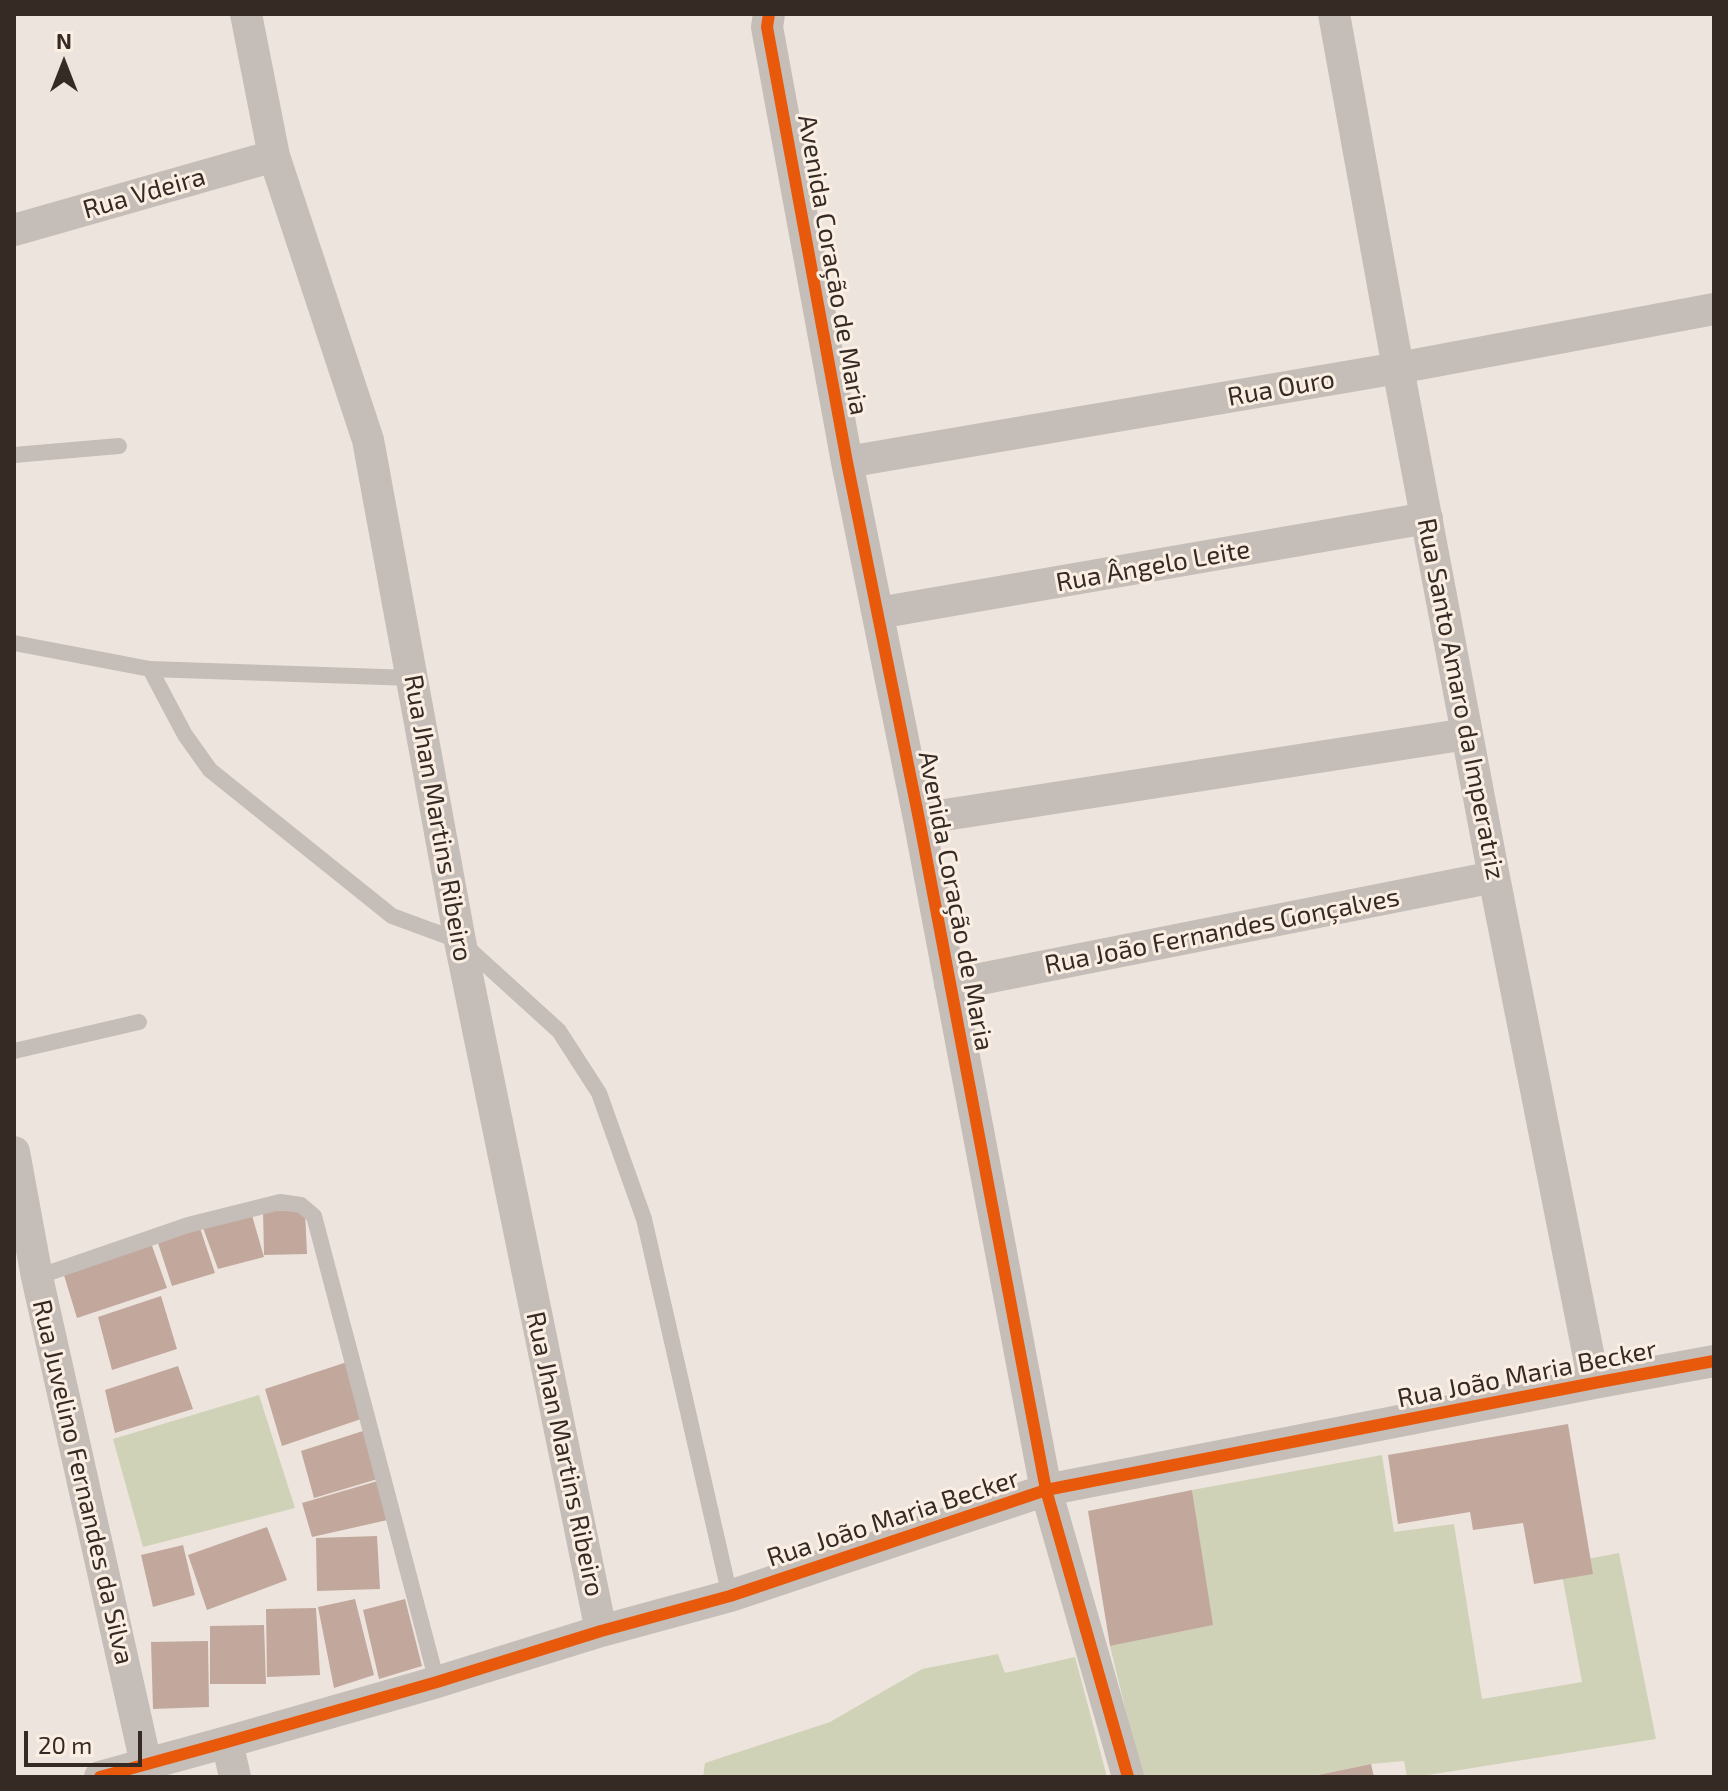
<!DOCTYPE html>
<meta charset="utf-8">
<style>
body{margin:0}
#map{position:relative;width:1728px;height:1791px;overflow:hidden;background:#ede5dd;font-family:"Exo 2",sans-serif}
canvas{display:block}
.frame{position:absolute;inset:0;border:16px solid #362a25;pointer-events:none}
.north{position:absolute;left:24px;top:24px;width:80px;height:80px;-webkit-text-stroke:6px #fbefe4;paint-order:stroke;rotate:0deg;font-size:22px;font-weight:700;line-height:32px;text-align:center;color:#362a25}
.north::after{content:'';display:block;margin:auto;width:28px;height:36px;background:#362a25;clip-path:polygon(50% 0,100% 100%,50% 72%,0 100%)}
.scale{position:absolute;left:24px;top:1731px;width:118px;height:36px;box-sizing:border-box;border:4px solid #362a25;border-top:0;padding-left:10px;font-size:24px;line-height:28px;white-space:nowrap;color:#362a25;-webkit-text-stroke:6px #fbefe4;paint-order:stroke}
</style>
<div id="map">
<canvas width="1728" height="1791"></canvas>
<div class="frame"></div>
<div class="north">N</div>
<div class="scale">20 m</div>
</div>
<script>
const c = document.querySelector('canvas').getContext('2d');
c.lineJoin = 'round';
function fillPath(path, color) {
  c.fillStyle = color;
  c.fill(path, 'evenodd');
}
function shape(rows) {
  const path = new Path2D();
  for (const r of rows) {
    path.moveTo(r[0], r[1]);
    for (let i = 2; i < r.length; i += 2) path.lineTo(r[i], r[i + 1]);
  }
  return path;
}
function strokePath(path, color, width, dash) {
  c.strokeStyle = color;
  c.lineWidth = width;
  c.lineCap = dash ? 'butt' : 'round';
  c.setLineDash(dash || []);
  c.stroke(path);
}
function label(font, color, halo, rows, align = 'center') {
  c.font = font + ' "Exo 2",sans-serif';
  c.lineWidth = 6;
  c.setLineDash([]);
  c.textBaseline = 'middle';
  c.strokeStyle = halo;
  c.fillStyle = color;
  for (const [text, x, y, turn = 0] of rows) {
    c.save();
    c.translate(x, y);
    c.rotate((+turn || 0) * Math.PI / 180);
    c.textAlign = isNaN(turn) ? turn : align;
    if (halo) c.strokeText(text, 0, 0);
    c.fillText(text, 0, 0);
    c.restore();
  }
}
fillPath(shape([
 [259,1395,295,1508,143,1547,113,1439],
 [1382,1455,1394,1532,1454,1524,1482,1699,1582,1682,1560,1564,1619,1553,1656,1739,1415,1777,1407,1777,1404,1761,1371,1764,1317,1775,1317,1777,1142,1777,1110,1646,1212,1625,1192,1490],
 [998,1654,1005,1673,1075,1657,1107,1777,703,1777,705,1763,830,1722,922,1669]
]), '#cfd2b6');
fillPath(shape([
 [263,1210,305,1211,307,1254,264,1255],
 [251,1212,264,1257,218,1269,202,1225],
 [199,1225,215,1273,172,1286,157,1240],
 [151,1243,167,1288,77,1318,63,1272],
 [161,1296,177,1349,112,1370,98,1317],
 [347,1362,364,1418,282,1446,265,1389],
 [178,1366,193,1409,115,1433,105,1390],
 [1568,1424,1593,1574,1534,1584,1523,1523,1473,1530,1470,1512,1398,1524,1388,1455],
 [366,1430,381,1478,314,1498,301,1451],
 [381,1480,392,1519,312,1537,302,1503],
 [1192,1490,1213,1625,1110,1646,1088,1511],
 [267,1527,287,1580,207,1610,188,1555],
 [377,1536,380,1589,317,1591,316,1538],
 [183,1545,195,1595,153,1607,141,1555],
 [355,1599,374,1675,334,1688,318,1607],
 [405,1599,422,1666,379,1679,363,1610],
 [316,1608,320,1675,267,1677,266,1609],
 [264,1625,266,1684,210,1684,210,1626],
 [208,1641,209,1707,153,1709,151,1642],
 [1371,1764,1374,1777,1313,1777,1313,1776]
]), '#c2a79d');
strokePath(shape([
 [14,455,119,446],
 [14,643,150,669,412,678],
 [150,669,185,735,210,770,392,916,460,941,559,1031,599,1093,644,1219,730,1596],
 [14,1051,139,1022],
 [37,1277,188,1225,280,1202,301,1205,314,1216,437,1682]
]), '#c5bdb7', 16);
strokePath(shape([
 [246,14,274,156,368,440,460,941,601,1631],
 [769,14,767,27,847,462,919,819,1046,1490,1128,1777],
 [1334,14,1398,368,1494,877,1594,1383],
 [14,230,274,156],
 [847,462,1398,368,1714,309],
 [878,613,1427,518],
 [919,819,1467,734],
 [950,985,1494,877],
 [14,1152,37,1277,146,1764],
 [227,1742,235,1777],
 [100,1777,227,1742,437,1682,601,1631,730,1596,1046,1490,1594,1383,1714,1361]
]), '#c5bdb7', 32);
strokePath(shape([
 [769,14,767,27,847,462,919,819,1046,1490,1128,1777],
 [100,1777,227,1742,437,1682,601,1631,730,1596,1046,1490,1594,1383,1714,1361]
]), '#e8590c', 12);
label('26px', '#362a25', '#fbefe4', [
 ["Rua Vdeira",144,193,-16],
 ["Avenida Coração de Maria",833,265,80],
 ["Rua Ouro",1281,388,-10],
 ["Rua Ângelo Leite",1153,566,-10],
 ["Rua Santo Amaro da Imperatriz",1461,699,79],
 ["Rua Jhan Martins Ribeiro",438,818,80],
 ["Avenida Coração de Maria",956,901,79],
 ["Rua João Fernandes Gonçalves",1222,931,-11],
 ["Rua João Maria Becker",1527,1374,-11],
 ["Rua Jhan Martins Ribeiro",565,1454,78],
 ["Rua Juvelino Fernandes da Silva",83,1482,77],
 ["Rua João Maria Becker",893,1518,-18]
]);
</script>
